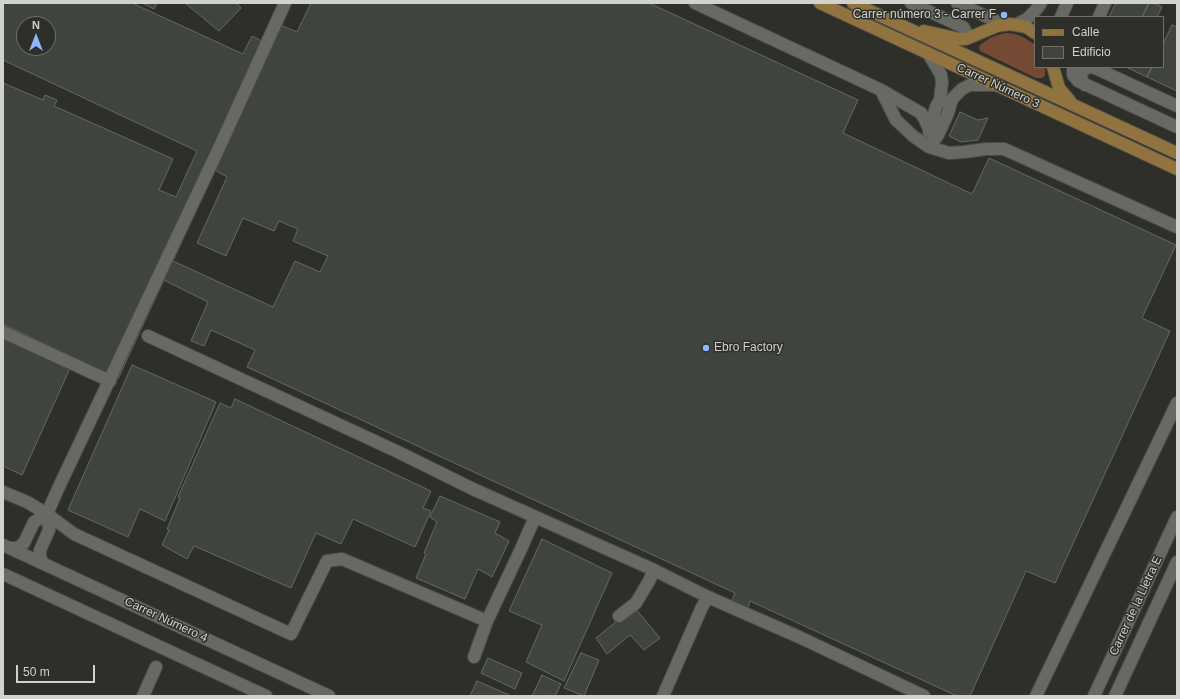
<!DOCTYPE html>
<meta charset="utf-8">
<style>
body{margin:0}
#map{position:relative;width:1180px;height:699px;overflow:hidden;background:#2f2f29;font-family:Helvetica,sans-serif}
canvas{display:block}
.frame{position:absolute;inset:0;border:4px solid #d1d1ce;pointer-events:none}
.legend{position:absolute;left:1034px;top:16px;width:130px;height:52px;box-sizing:border-box;background:#2f2f29;border:1px solid #70706b;margin:0;padding:5px 7px;list-style:none;font-size:12px;color:#d1d1ce}
.legend li{display:flex;align-items:center;gap:8px;height:20px}
.legend b{width:20px;border:1px solid #70706b}
.north{position:absolute;left:16px;top:16px;width:40px;height:40px;box-sizing:border-box;background:#2f2f29;border:1px solid #70706b;border-radius:50%;rotate:0deg;font-size:11px;font-weight:700;line-height:16px;text-align:center;color:#d1d1ce}
.north::after{content:'';display:block;margin:auto;width:14px;height:18px;background:#8db9fc;clip-path:polygon(50% 0,100% 100%,50% 72%,0 100%)}
.scale{position:absolute;left:16px;top:665px;width:79px;height:18px;box-sizing:border-box;border:2px solid #d1d1ce;border-top:0;padding-left:5px;font-size:12px;line-height:14px;white-space:nowrap;color:#d1d1ce;-webkit-text-stroke:3px #2f2f29;paint-order:stroke}
</style>
<div id="map">
<canvas width="1180" height="699"></canvas>
<div class="frame"></div>
<ul class="legend">
<li><b style="height:5px;background:#917340"></b>Calle</li>
<li><b style="height:11px;background:#40443f"></b>Edificio</li>
</ul>
<div class="north">N</div>
<div class="scale">50 m</div>
</div>
<script>
const c = document.querySelector('canvas').getContext('2d');
c.lineJoin = 'round';
function fillPath(path, color) {
  c.fillStyle = color;
  c.fill(path, 'evenodd');
}
function shape(rows) {
  const path = new Path2D();
  for (const r of rows) {
    path.moveTo(r[0], r[1]);
    for (let i = 2; i < r.length; i += 2) path.lineTo(r[i], r[i + 1]);
  }
  return path;
}
function strokePath(path, color, width, dash) {
  c.strokeStyle = color;
  c.lineWidth = width;
  c.lineCap = dash ? 'butt' : 'round';
  c.setLineDash(dash || []);
  c.stroke(path);
}
function label(font, color, halo, rows, align = 'center') {
  c.font = font + ' Helvetica,sans-serif';
  c.lineWidth = 3;
  c.setLineDash([]);
  c.textBaseline = 'middle';
  c.strokeStyle = halo;
  c.fillStyle = color;
  for (const [text, x, y, turn = 0] of rows) {
    c.save();
    c.translate(x, y);
    c.rotate((+turn || 0) * Math.PI / 180);
    c.textAlign = isNaN(turn) ? turn : align;
    if (halo) c.strokeText(text, 0, 0);
    c.fillText(text, 0, 0);
    c.restore();
  }
}
fillPath(shape([
 [1006,33,1015,34,1023,37,1034,44,1035,46,1035,67,1045,67,1045,76,1042,78,1036,78,980,51,979,46,990,38,998,35]
]), '#764935');
const building = shape([
 [3,3,132,3,243,54,252,36,271,46,280,25,297,32,311,3,649,3,858,100,843,133,972,194,989,158,1176,245,1142,318,1170,331,1055,583,1026,571,970,696,957,696,750,601,748,608,732,601,735,593,247,367,255,350,211,330,204,346,191,341,208,302,164,280,118,379,3,324,3,83,43,100,45,95,57,100,54,106,173,159,159,190,176,197,197,151,3,60,3,3],
 [24,24,48,24,48,48,24,48,24,24],
 [215,170,227,177,197,243,226,256,243,218,274,231,279,221,298,229,293,241,328,256,320,272,295,261,273,307,173,261,215,170],
 [142,3,157,3,154,9,142,3],
 [185,3,236,3,241,8,219,31,185,3],
 [1116,3,1149,3,1142,17,1109,17,1116,3],
 [1149,3,1154,3,1162,7,1157,17,1142,17,1149,3],
 [1172,25,1177,27,1177,91,1147,77,1152,67,1163,67,1163,44,1172,25],
 [1126,67,1152,67,1147,77,1126,67],
 [960,112,978,120,988,118,978,140,961,142,949,136,960,112],
 [3,335,71,366,22,475,3,466,3,335],
 [132,365,216,402,165,521,140,509,128,537,68,510,132,365],
 [235,399,431,491,423,508,431,511,415,547,353,519,341,544,316,533,291,588,194,546,187,559,162,545,169,530,167,529,180,498,178,497,220,403,231,408,235,399],
 [440,496,500,522,495,533,509,541,492,577,478,569,465,599,416,578,426,554,424,553,437,522,430,517,440,496],
 [542,539,612,573,564,681,526,662,542,625,509,611,542,539],
 [634,607,660,638,644,650,630,635,607,654,596,638,634,607],
 [581,653,599,660,584,696,564,688,581,653],
 [488,658,522,673,515,689,481,673,488,658],
 [542,675,561,684,555,696,532,696,542,675],
 [477,681,509,695,508,696,470,696,477,681]
]);
fillPath(building, '#40443f');
strokePath(building, '#656964', 1);
const minor = shape([
 [695,3,881,90,921,113,925,120,929,129],
 [911,3,963,27,965,30,966,34,964,37,960,39],
 [957,3,1005,25],
 [1061,17,1067,3],
 [1099,17,1105,3],
 [1015,25,1027,19,1035,11,1041,3],
 [928,53,941,75,942,83,940,100,936,107,929,132],
 [1073,67,1073,75,1078,81,1177,127],
 [1093,67,1177,106],
 [1085,85,1082,82,1081,75,1084,69,1090,67],
 [881,90,896,120,913,136,929,147,949,153,964,152,986,149,1004,149,1177,227],
 [929,147,938,135,948,113,952,99,962,89,970,85,995,85],
 [3,332,110,381],
 [148,336,396,451,473,489,654,570,708,597,799,637,924,696],
 [3,492,27,502,47,514,74,534,291,634,327,561,342,559,487,621],
 [3,545,329,696],
 [10,548,18,548,24,543,34,522,47,514],
 [43,563,40,557,40,550,49,530,47,514,57,491,219,148,285,3],
 [3,574,266,696],
 [619,616,636,603,649,581,654,570],
 [474,657,487,621,521,549,535,517],
 [143,696,156,667],
 [663,696,702,607,708,597],
 [1036,696,1177,403],
 [1094,696,1177,517],
 [1115,696,1177,562]
]);
const major = shape([
 [820,3,1177,169],
 [853,3,1177,153],
 [924,31,960,39,966,39,997,26,1010,24,1026,27,1035,33],
 [1053,67,1059,88,1070,101]
]);
strokePath(minor, '#4b4b47', 14);
strokePath(major, '#4b4b47', 14);
strokePath(minor, '#696963', 12);
strokePath(major, '#917340', 12);
for (const [x, y, r, color] of [
 [1004,15,4,"#8db9fc"],
 [706,348,4,"#8db9fc"]
]) {
  const dot = new Path2D();
  dot.arc(x, y, r, 0, 2 * Math.PI);
  c.fillStyle = color;
  c.fill(dot);
  strokePath(dot, '#2f2f29', 1.5);
}
label('12px', '#d1d1ce', '#2f2f29', [
 ["Carrer número 3 - Carrer F",996,15],
 ["Ebro Factory",714,348,"left"]
], 'right');
label('12px', '#d1d1ce', '#2f2f29', [
 ["Carrer Número 3",998,86,25],
 ["Carrer de la Lletra E",1136,606,-65],
 ["Carrer Número 4",166,620,25]
]);
</script>
